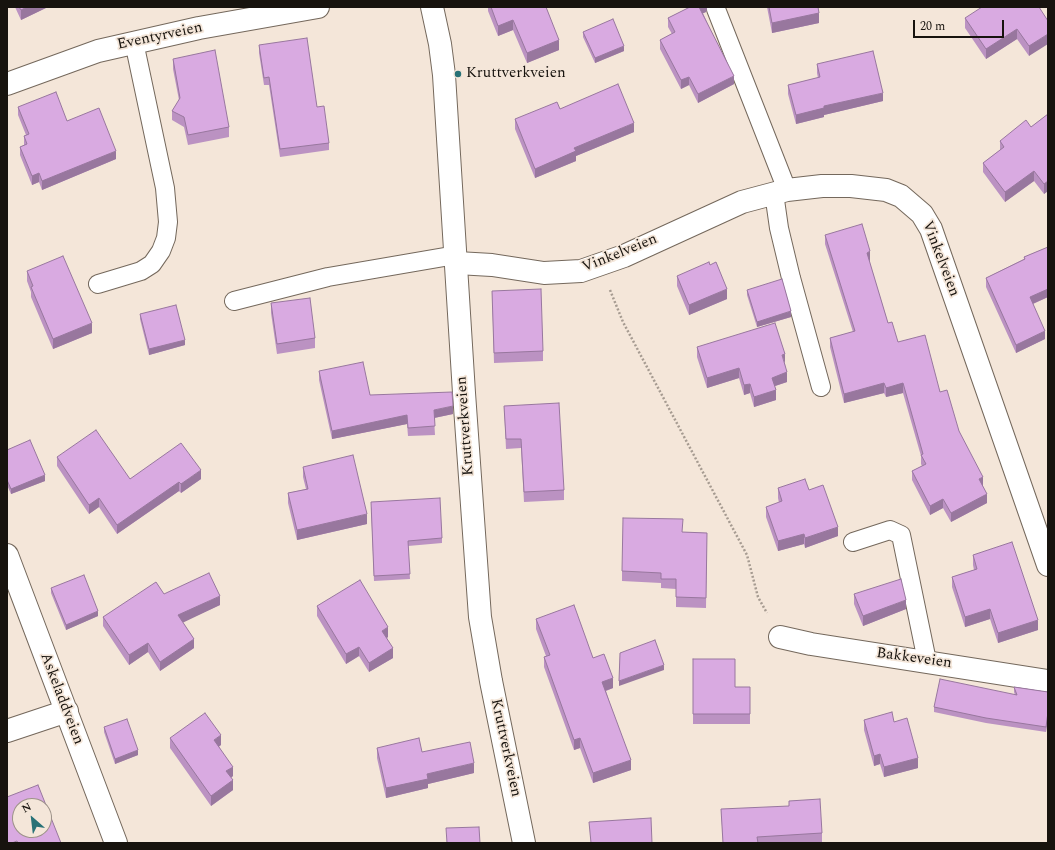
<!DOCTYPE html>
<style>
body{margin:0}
#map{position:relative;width:1055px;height:850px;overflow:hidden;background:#f4e6d9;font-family:Spectral,serif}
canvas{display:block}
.frame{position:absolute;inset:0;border:8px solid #17130e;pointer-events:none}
.north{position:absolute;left:12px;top:798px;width:40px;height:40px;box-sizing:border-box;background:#f4e6d9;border:1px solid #9c9288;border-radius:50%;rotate:332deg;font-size:11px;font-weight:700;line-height:16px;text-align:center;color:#17130e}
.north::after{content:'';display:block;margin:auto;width:14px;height:18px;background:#287277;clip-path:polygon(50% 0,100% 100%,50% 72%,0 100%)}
.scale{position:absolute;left:913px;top:20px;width:91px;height:18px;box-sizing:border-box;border:2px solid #17130e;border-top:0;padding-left:5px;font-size:12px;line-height:14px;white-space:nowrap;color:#17130e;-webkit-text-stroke:3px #f4e6d9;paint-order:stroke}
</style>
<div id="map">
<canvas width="1055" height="850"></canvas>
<div class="frame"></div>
<div class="north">N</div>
<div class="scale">20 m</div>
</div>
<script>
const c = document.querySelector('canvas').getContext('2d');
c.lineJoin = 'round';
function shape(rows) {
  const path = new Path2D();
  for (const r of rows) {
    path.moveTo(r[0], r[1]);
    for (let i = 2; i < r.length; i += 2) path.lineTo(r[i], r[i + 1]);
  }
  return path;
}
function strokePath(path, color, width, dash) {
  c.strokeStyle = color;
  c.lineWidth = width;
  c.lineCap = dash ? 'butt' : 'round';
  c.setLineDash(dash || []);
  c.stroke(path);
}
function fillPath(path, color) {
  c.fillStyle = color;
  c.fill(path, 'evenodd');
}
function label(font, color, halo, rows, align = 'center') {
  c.font = font + ' Spectral,serif';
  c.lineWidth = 3.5;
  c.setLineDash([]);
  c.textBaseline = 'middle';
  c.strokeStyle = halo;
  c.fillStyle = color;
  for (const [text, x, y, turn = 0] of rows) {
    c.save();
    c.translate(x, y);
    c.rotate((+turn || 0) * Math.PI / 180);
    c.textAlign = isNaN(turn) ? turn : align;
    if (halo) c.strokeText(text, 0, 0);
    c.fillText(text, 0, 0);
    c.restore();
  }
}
const service = shape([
 [716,9,787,190],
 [774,193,779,228,791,278,821,387],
 [98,284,141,271,152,264,161,251,166,238,168,222,165,188,134,42],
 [234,301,328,277,456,255],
 [853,542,890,530,901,535,927,661]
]);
const minor = shape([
 [7,84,98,51,199,28,318,7],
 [457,263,492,265,544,273,581,271,624,256,742,202,787,190,822,186,851,186,886,190,901,196,922,214,931,229,1048,565],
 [7,555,116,843],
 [780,637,811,644,1048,681],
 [7,731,67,711]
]);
const tertiary = shape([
 [432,7,440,44,444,75,464,393,480,617,491,681,524,843]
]);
strokePath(service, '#74685c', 20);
strokePath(minor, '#74685c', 24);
strokePath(tertiary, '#74685c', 24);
strokePath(shape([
 [610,290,623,322,747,555,758,597,767,613]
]), '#a69b91', 2.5, [2, 2]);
strokePath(service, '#fff', 18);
strokePath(minor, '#fff', 22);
strokePath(tertiary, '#fff', 22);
fillPath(shape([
 [15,7,48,7,21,20],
 [488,7,546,7,559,50,527,63,513,30,498,36,488,11],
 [687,7,707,7,706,12,703,13,734,84,698,103,689,85,681,89,660,49,660,40,672,34,668,27,668,18,688,8],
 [767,7,818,7,819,23,772,33],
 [965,18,1048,21,1029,56,1017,39,986,59,965,28],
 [583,32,624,51,595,63,583,37],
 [259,45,329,143,329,150,280,157,269,85,264,85,259,53],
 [173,59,229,127,229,137,188,145,184,127,172,120,172,111,179,100,173,69],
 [817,64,883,101,824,115,824,117,796,124,788,94,788,85,818,78,817,73],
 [18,107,67,121,116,159,42,190,39,182,32,185,20,155,20,147,24,145,24,136,26,135,18,115],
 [560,109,634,132,576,156,576,161,535,178,515,129,515,119],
 [1048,114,1048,191,1044,194,1034,181,1005,202,983,172,983,163,1000,150,1000,141,1031,127],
 [825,235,870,261,869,261,888,323,898,342,940,392,959,431,983,486,983,487,987,503,951,522,943,508,930,515,912,480,912,471,922,466,921,464,921,456,903,393,886,397,884,393,844,403,830,347,830,338,853,332,825,244],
 [1048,247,1048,297,1033,304,1045,339,1016,353,986,287,986,278,1024,259,1024,257],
 [27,271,92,333,53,349,31,297,31,292,27,281],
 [677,276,727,299,689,315,677,286],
 [747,290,791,317,757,327,747,295],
 [492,291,543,351,543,361,494,363],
 [271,303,315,338,315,348,277,354,271,313],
 [140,314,185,345,149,355,140,319],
 [697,347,785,364,787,382,775,386,776,400,754,407,750,393,744,395,739,378,707,388,697,357],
 [319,371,370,395,453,414,434,418,435,435,408,436,407,424,332,439,319,380],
 [504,406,564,490,564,500,524,502,521,448,506,449],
 [7,450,45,481,11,494,7,485],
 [57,457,130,479,201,479,181,493,179,491,117,534,99,507,89,514,57,466],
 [303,467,367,524,297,540,288,503,288,493,306,489,303,477],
 [778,488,809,490,838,536,805,548,804,544,778,551,766,517,766,507,779,503,778,498],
 [371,507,442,538,442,543,408,546,410,579,374,581],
 [683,532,707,533,706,608,676,607,676,589,661,588,661,583,622,581,622,571],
 [973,555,1038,630,998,643,990,619,965,627,952,587,952,577,974,570,973,565],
 [51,588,98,616,66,630,51,593],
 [164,594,220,605,182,622,194,648,160,671,148,652,129,665,103,626,103,617],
 [854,594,906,609,863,626,854,604],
 [317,606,388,637,387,638,393,658,369,672,359,656,346,664,317,616],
 [536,619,593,658,613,688,606,691,631,770,593,783,580,748,574,750,544,667,544,657,546,656,536,629],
 [693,659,735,687,750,687,750,724,693,724],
 [1014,687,1048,692,1046,732,986,723,934,712,934,707,1015,695,1014,692],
 [864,720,894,722,918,768,884,777,880,764,874,766,864,730],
 [104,727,138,755,115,764,104,732],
 [170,738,221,745,219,746,233,776,231,778,233,790,211,806,170,748],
 [377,748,422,752,474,773,428,784,428,788,386,798,377,758],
 [721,809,822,833,822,842,795,843,723,843]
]), '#bb92c2');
fillPath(shape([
 [27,7,48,7,21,20,21,10],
 [699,7,707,7,706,12,699,15],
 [819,13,819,23,772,33,772,23],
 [513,20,513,30,498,36,498,26],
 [1017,29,1017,39,986,59,986,49],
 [1048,34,1048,44,1029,56,1029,46],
 [559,40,559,50,527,63,527,53],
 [624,46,624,51,595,63,595,58],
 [734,76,734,84,698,103,698,94],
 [689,77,689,85,681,89,681,80],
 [883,93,883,101,824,115,824,117,796,124,796,115,824,106],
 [634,123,634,132,576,156,576,161,535,178,535,169,574,148],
 [116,151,116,159,42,190,42,181],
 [1034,171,1034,181,1005,202,1005,192],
 [39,173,39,182,32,185,32,176],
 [1048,181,1048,191,1044,194,1044,184],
 [870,251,870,261,867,262,867,253],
 [727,289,727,299,689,315,689,305],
 [1048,289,1048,297,1030,305,1030,297],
 [791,311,791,317,757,327,757,322],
 [92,323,92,333,53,349,53,339],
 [1045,331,1045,339,1016,353,1016,345],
 [185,340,185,345,149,355,149,349],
 [785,354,785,364,782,355],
 [739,368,739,378,707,388,707,378],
 [787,372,787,382,772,387,772,378],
 [884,383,884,393,844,403,844,394],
 [903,383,903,393,886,397,886,388],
 [750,384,750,393,744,395,744,385],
 [776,390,776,400,754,407,754,397],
 [453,406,453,414,434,418,434,410],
 [407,415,407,424,332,439,332,431],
 [201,470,201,479,181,493,181,484],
 [45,475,45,481,11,494,11,489],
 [983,477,983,486,979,489,979,479],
 [179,482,179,491,117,534,117,525],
 [987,494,987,503,951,522,951,513],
 [99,498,99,507,89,514,89,505],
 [943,499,943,508,930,515,930,506],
 [367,514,367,524,297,540,297,530],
 [838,527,838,536,805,548,805,538],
 [804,534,804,544,778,551,778,541],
 [220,596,220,605,178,625,178,615],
 [906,600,906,609,863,626,863,616],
 [990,609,990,619,965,627,965,617],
 [98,611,98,616,66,630,66,625],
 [1038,620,1038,630,998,643,998,633],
 [388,627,388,637,382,641,382,631],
 [194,639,194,648,160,671,160,662],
 [148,643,148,652,129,665,129,655],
 [359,647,359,656,346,664,346,654],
 [393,648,393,658,369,672,369,663],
 [664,665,664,670,619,686,619,681],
 [613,678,613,688,602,692,602,682],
 [1048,712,1048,717,1046,732,1046,727],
 [221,735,221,745,214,750,214,740],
 [580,738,580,748,574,750,574,740],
 [138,750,138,755,115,764,115,759],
 [880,754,880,764,874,766,874,756],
 [918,758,918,768,884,777,884,767],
 [631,760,631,770,593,783,593,773],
 [474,763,474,773,428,784,428,788,386,798,386,788,427,774],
 [233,767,233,776,226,781,226,771],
 [233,780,233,790,211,806,211,796]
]), '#98779e');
const building = shape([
 [19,7,27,7,21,10,19,7],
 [491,7,546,7,559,40,527,53,513,20,498,26,491,7],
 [690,7,699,7,734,76,698,94,689,77,681,80,660,40,675,32,668,18,690,7],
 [769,7,818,7,819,13,772,23,769,7],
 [982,7,1039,7,1048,21,1048,34,1029,46,1017,29,986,49,965,18,982,7],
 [613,19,624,46,595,58,583,32,613,19],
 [307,38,317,107,324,106,329,143,280,149,269,77,264,78,259,45,307,38],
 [215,50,229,127,188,135,184,117,172,111,180,98,173,59,215,50],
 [873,51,883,93,824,106,824,108,796,115,788,85,820,77,817,64,873,51],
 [618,84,634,123,574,148,576,151,535,169,515,119,557,102,560,109,618,84],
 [56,92,67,121,99,108,116,151,42,181,39,173,32,176,20,147,27,144,24,136,29,134,18,107,56,92],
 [1048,114,1048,181,1044,184,1034,171,1005,192,983,163,1004,147,1000,141,1026,120,1031,127,1048,114],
 [862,224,870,251,867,253,888,323,892,322,898,342,925,335,940,392,947,390,959,431,983,477,979,479,987,494,951,513,943,499,930,506,912,471,926,464,921,455,923,454,903,383,886,388,884,383,844,394,830,338,855,331,825,235,862,224],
 [1048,247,1048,289,1030,297,1045,331,1016,345,986,278,1025,259,1024,257,1048,247],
 [63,256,92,323,53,339,31,287,33,286,27,271,63,256],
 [709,262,710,265,716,262,727,289,689,305,677,276,709,262],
 [782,279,791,311,757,322,747,290,782,279],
 [541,289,543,351,494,353,492,291,541,289],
 [310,298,315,338,277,344,271,303,310,298],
 [176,305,185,340,149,349,140,314,176,305],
 [775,323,785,354,782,355,787,372,772,378,776,390,754,397,750,384,744,385,739,368,707,378,697,347,775,323],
 [363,362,370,395,452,392,453,406,434,410,435,426,408,428,407,415,332,431,319,371,363,362],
 [559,403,564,490,524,492,521,439,506,439,504,406,559,403],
 [96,430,130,479,181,443,201,470,181,484,179,482,117,525,99,498,89,505,57,457,96,430],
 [30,440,45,475,11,489,7,480,7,450,30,440],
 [353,455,367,514,297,530,288,493,308,489,303,467,353,455],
 [805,479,809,490,823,485,838,527,805,538,804,534,778,541,766,507,782,501,778,488,805,479],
 [440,498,442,538,408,541,410,574,374,576,371,502,440,498],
 [623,518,683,519,682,532,707,533,706,598,676,597,676,579,661,579,661,573,622,571,623,518],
 [1012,542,1038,620,998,633,990,609,965,617,952,577,977,569,973,555,1012,542],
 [209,573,220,596,178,615,194,639,160,662,148,643,129,655,103,617,156,582,164,594,209,573],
 [84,575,98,611,66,625,51,588,84,575],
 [901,579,906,600,863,616,854,594,901,579],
 [360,580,388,627,382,631,393,648,369,663,359,647,346,654,317,606,360,580],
 [574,605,593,658,604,654,613,678,602,682,631,760,593,773,580,738,574,740,544,657,550,655,536,619,574,605],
 [655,640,664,665,619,681,620,653,655,640],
 [693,659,735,659,735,687,750,687,750,714,693,714,693,659],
 [940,679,1017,695,1014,687,1048,692,1048,712,1046,727,986,718,934,707,940,679],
 [892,712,894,722,907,718,918,758,884,767,880,754,874,756,864,720,892,712],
 [205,713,221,735,214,740,233,767,226,771,233,780,211,796,170,738,205,713],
 [127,719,138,750,115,759,104,727,127,719],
 [419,738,422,752,470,742,474,763,427,774,428,779,386,788,377,748,419,738],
 [38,785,61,843,18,843,17,841,12,843,7,843,7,797,38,785],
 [20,806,44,806,44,830,20,830,20,806],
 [820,799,822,833,757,837,758,843,723,843,721,809,789,806,789,801,820,799],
 [651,818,652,843,591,843,589,822,651,818],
 [479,827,480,843,447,843,446,828,479,827]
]);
fillPath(building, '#d9aae1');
strokePath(building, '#98779e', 1);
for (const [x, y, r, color] of [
 [458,74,4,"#287277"]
]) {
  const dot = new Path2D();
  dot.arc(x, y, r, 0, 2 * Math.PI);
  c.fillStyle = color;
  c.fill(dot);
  strokePath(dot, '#f4e6d9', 1.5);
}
label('15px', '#17130e', '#f4e6d9', [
 ["Eventyrveien",160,37,-12],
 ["Vinkelveien",620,254,-22],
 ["Vinkelveien",940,259,69],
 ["Kruttverkveien",466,426,-94],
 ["Bakkeveien",914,659,8],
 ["Askeladdveien",61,699,69],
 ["Kruttverkveien",505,748,78]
]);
label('15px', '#17130e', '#f4e6d9', [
 ["Kruttverkveien",466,74]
], 'left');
</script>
